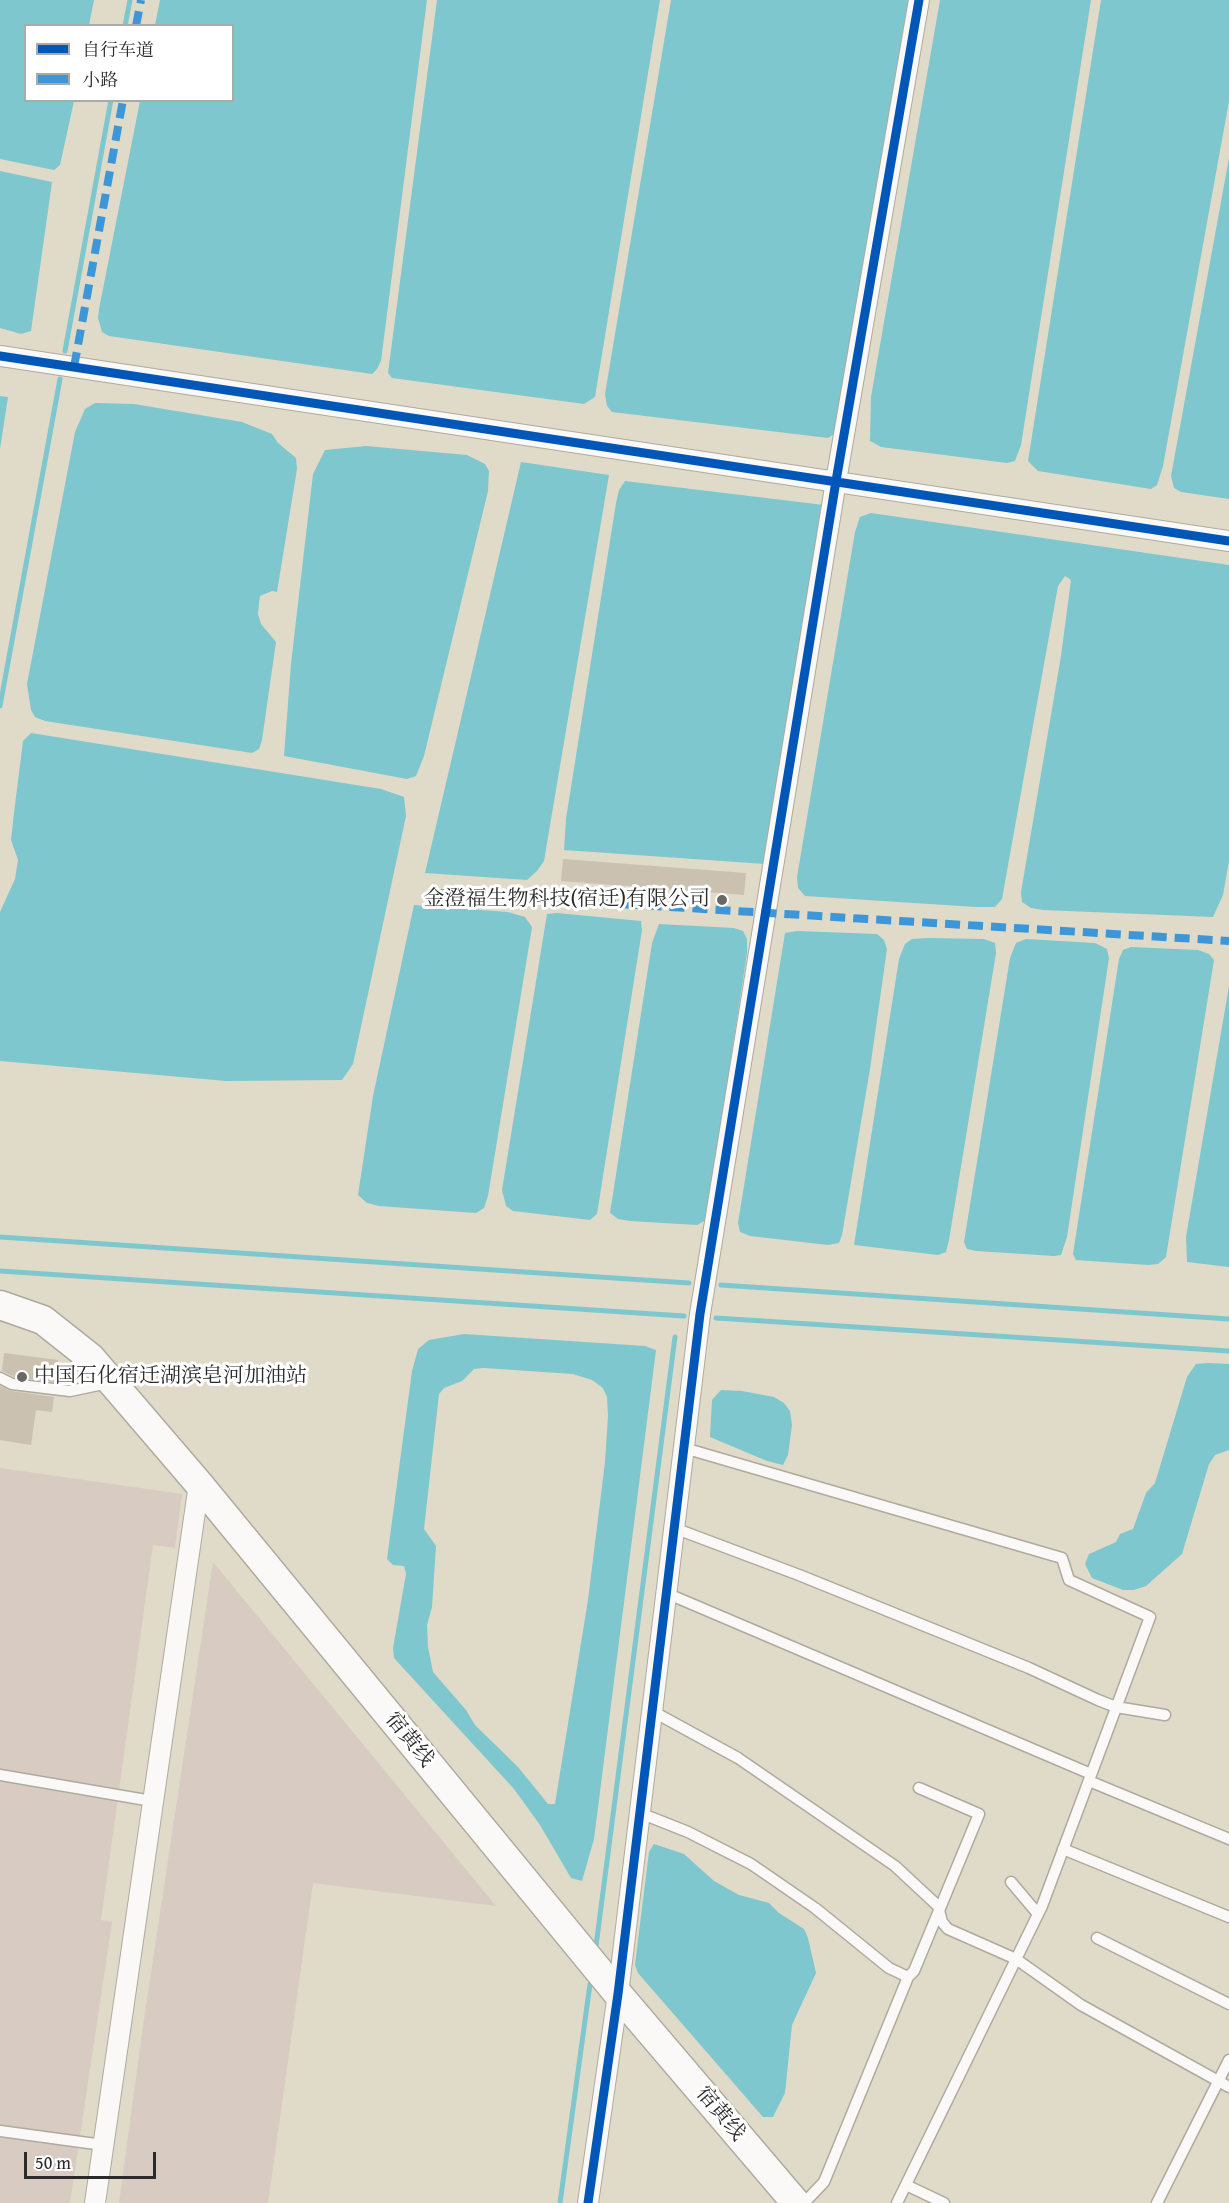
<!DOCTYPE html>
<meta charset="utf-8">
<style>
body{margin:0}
#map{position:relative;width:1229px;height:2203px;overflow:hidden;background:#e0dac8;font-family:"Gentium Book Plus","Noto Serif SC",serif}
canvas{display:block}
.legend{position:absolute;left:24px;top:24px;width:210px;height:78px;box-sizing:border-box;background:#fff;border:2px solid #aaa;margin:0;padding:8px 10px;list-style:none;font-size:18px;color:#2b2b2b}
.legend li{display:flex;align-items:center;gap:12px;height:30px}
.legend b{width:30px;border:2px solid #aaa}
.scale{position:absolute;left:24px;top:2152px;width:132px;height:27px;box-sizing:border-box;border:3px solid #2b2b2b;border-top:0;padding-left:8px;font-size:18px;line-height:21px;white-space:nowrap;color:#2b2b2b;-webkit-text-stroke:4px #fff;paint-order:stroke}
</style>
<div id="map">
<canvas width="1229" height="2203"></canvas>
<ul class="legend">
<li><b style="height:8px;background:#0057b8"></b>自行车道</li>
<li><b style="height:8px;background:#3c96d7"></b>小路</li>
</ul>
<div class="scale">50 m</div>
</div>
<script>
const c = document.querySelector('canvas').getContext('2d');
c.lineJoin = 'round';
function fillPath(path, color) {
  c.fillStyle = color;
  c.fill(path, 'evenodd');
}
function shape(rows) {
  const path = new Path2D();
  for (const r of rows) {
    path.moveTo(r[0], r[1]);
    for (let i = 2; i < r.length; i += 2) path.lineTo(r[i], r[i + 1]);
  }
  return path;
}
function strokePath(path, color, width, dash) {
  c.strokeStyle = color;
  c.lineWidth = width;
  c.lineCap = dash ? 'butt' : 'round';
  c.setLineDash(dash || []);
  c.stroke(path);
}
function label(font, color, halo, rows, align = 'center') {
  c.font = font + ' "Gentium Book Plus","Noto Serif SC",serif';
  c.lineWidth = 6;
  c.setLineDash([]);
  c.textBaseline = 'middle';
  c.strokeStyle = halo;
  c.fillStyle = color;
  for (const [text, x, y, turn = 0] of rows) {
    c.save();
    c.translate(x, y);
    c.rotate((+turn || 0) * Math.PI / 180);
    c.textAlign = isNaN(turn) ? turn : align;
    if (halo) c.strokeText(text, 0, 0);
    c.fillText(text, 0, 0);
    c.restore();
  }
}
fillPath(shape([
 [0,1468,182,1494,175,1548,153,1545,101,1920,112,1922,70,2203,0,2203],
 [213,1562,496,1906,313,1883,268,2203,119,2203,143,2026]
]), '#d8cbc2');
fillPath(shape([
 [0,0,94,0,89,25,26,26,26,100,74,101,60,165,54,170,0,159],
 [160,0,427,0,381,361,377,369,372,374,109,336,102,332,98,318,99,309,140,101,232,100,232,26,155,25],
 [437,0,660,0,595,397,584,404,392,378,388,373],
 [671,0,912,0,834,434,828,438,612,412,607,406,605,394],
 [940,0,1091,0,1021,445,1015,461,1007,463,881,447,870,441,871,397],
 [1101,0,1229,0,1229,101,1163,466,1157,485,1151,489,1038,471,1028,461],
 [1229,158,1229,499,1181,492,1174,488,1171,476],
 [0,171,52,182,31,331,21,334,0,328],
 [0,396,8,397,0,449],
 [95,403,134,404,242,422,272,434,278,443,296,458,297,469,277,592,272,591,260,596,259,603,258,614,261,624,276,642,262,740,259,749,252,753,45,721,35,717,31,710,27,684,75,432,85,409],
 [366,446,467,455,485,464,489,471,488,491,424,756,416,776,407,779,284,756,291,664,313,474,325,450],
 [521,462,609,475,544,861,537,871,527,880,425,873],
 [625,481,824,505,765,864,564,850,566,819,616,503,619,490],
 [871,513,1229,565,1229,861,1223,895,1213,917,1043,910,1031,908,1022,902,1021,892,1061,656,1071,580,1065,576,1058,586,1002,899,995,907,976,907,805,896,798,888,797,877,855,532,860,517],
 [31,733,381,789,404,797,406,816,353,1064,342,1080,226,1081,0,1061,0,912,15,879,18,860,11,840,14,813,23,741],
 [414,905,508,912,525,917,532,927,488,1196,484,1208,476,1213,379,1206,367,1203,358,1195,373,1096],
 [557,913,641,921,642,930,597,1214,590,1220,513,1211,506,1206,502,1190,547,914],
 [659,924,734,928,743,931,747,939,747,953,708,1210,704,1221,697,1225,630,1221,618,1219,610,1213,652,943],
 [797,931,877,934,884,940,887,949,870,1069,842,1235,839,1243,828,1245,750,1236,740,1232,738,1223,785,933],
 [928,938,984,939,995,943,996,953,949,1240,946,1252,938,1255,854,1245,899,959,905,944,912,939],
 [1026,939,1095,943,1107,949,1109,958,1067,1237,1061,1255,1054,1256,976,1251,967,1249,964,1242,1010,958,1016,943],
 [1131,947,1198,950,1209,954,1214,960,1166,1257,1158,1264,1148,1265,1076,1260,1073,1254,1119,959,1123,950],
 [1229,986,1229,1267,1187,1262,1186,1237],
 [464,1334,645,1346,656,1350,594,1839,582,1881,571,1878,540,1825,514,1789,394,1658,393,1648,406,1574,404,1566,393,1565,387,1559,412,1371,418,1349,429,1340],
 [484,1368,573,1374,592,1380,603,1388,607,1397,608,1416,605,1462,588,1600,555,1804,548,1804,518,1767,475,1725,466,1710,433,1672,428,1647,427,1625,432,1607,436,1546,424,1529,439,1394,444,1388,462,1381,474,1369],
 [1208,1363,1229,1364,1229,1450,1215,1455,1209,1464,1182,1554,1146,1586,1134,1590,1123,1590,1092,1578,1085,1564,1089,1554,1116,1542,1120,1534,1133,1529,1146,1493,1155,1483,1187,1377,1196,1364],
 [721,1390,742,1391,774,1397,784,1403,790,1411,792,1425,788,1455,783,1465,767,1461,710,1437,712,1400],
 [654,1844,684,1854,714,1881,739,1895,769,1903,779,1913,804,1929,808,1938,816,1973,792,2025,785,2093,773,2117,763,2117,638,1973,635,1965,638,1940,649,1852]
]), '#7ec7ce');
strokePath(shape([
 [125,26,130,0],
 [65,351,111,100],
 [0,706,60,379],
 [0,1237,689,1283],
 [0,1271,684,1316],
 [721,1285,1229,1319],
 [716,1318,1229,1351],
 [596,1946,675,1337],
 [560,2203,590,1984]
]), '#7ec7ce', 5);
fillPath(shape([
 [563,859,746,873,744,895,561,881],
 [4,1353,58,1360,56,1382,14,1377,2,1371],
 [0,1386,11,1391,54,1397,52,1412,36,1410,31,1445,0,1440]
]), '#cbc1b0');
const service = shape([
 [0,1378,12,1384,70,1391,108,1383],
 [684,1448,1062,1558,1069,1580,1150,1617,1042,1906,897,2203],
 [674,1528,799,1575,1029,1668,1098,1700,1116,1707,1165,1715],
 [666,1593,1091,1774],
 [652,1711,738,1758,895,1866,938,1906,942,1922,948,1929,1016,1959,1081,2005,1229,2087],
 [0,1775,152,1801],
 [1089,1781,1229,1839],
 [640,1813,688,1832,751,1864,815,1908,889,1968,908,1977,914,1971,979,1814,919,1788],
 [1063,1849,1229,1917],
 [1011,1882,1038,1914],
 [1097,1938,1229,2004],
 [0,2131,103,2145],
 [906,2185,944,2203],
 [804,2203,824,2182,908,1977],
 [1157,2203,1229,2060]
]);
const minor = shape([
 [0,356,1229,541],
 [95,2203,199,1484],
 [588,2203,618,1994,700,1314,836,481,919,0]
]);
const secondary = shape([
 [0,1305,43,1320,91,1358,199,1484,618,1994,796,2203]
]);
strokePath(service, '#adaa9e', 13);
strokePath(minor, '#adaa9e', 22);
strokePath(secondary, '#adaa9e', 31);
strokePath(service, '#faf9f7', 10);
strokePath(minor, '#faf9f7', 20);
strokePath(secondary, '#faf9f7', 28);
strokePath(shape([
 [136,26,141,0],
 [74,367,123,100],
 [440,893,1229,941]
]), '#3c96d7', 8, [15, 8]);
strokePath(shape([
 [0,356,1229,541],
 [588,2203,618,1994,700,1314,836,481,919,0]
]), '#0057b8', 9);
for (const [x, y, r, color] of [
 [722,900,6,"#6a6862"],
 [22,1377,6,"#6a6862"]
]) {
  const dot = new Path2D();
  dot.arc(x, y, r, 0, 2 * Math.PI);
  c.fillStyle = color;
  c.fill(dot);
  strokePath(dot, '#fff', 2);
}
label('21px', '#2b2b2b', '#fff', [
 ["金澄福生物科技(宿迁)有限公司",710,900],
 ["中国石化宿迁湖滨皂河加油站",34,1377,"left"]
], 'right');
label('21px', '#2b2b2b', '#fff', [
 ["宿黄线",409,1740,51],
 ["宿黄线",720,2114,50]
]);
</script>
